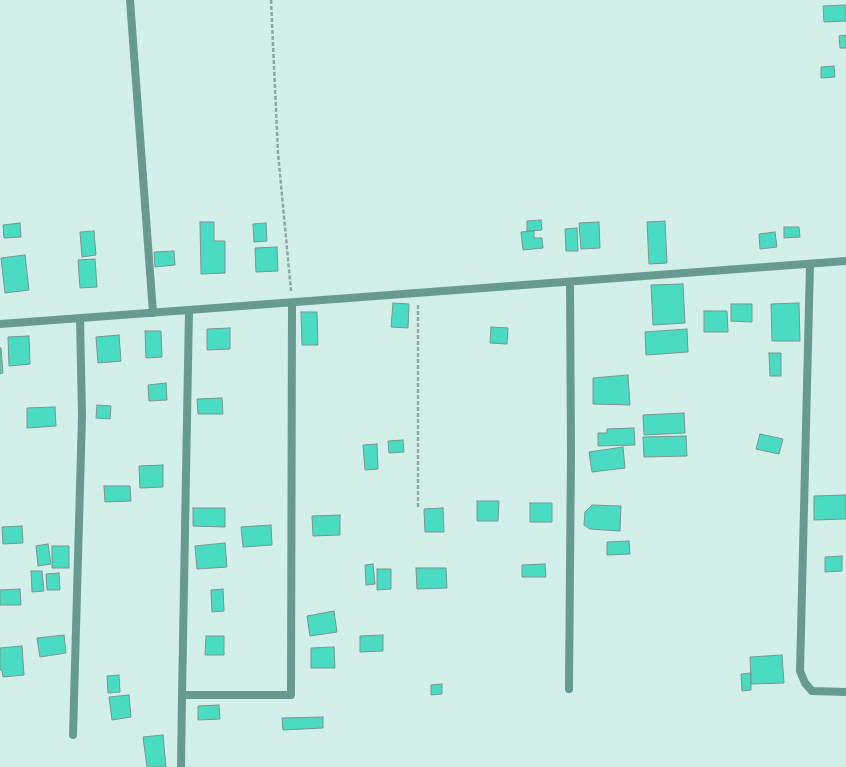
<!DOCTYPE html>
<style>
body{margin:0}
canvas{display:block;background:#d3efe9}
</style>
<canvas width="846" height="767"></canvas>
<script>
const c = document.querySelector('canvas').getContext('2d');
c.lineJoin = 'round';
function fillPath(path, color) {
  c.fillStyle = color;
  c.fill(path, 'evenodd');
}
function shape(rows) {
  const path = new Path2D();
  for (const r of rows) {
    path.moveTo(r[0], r[1]);
    for (let i = 2; i < r.length; i += 2) path.lineTo(r[i], r[i + 1]);
  }
  return path;
}
function strokePath(path, color, width, dash) {
  c.strokeStyle = color;
  c.lineWidth = width;
  c.lineCap = dash ? 'butt' : 'round';
  c.setLineDash(dash || []);
  c.stroke(path);
}
const building = shape([
 [846,5,846,21,824,22,823,6,846,5],
 [846,35,846,48,840,48,839,36,846,35],
 [834,66,835,77,821,78,821,67,834,66],
 [541,220,542,230,527,231,527,221,541,220],
 [665,221,667,263,649,264,647,222,665,221],
 [200,222,214,222,214,241,225,241,225,273,201,274,200,222],
 [599,222,600,248,581,249,579,223,599,222],
 [20,223,21,237,4,238,3,225,20,223],
 [266,223,267,241,254,242,253,224,266,223],
 [784,227,799,227,800,237,784,238,784,227],
 [577,228,578,251,566,251,565,229,577,228],
 [94,231,96,255,82,257,80,232,94,231],
 [534,231,534,238,542,238,543,248,523,250,521,232,534,231],
 [775,232,777,247,760,249,759,234,775,232],
 [277,247,278,271,256,272,255,248,277,247],
 [174,251,175,265,155,267,154,252,174,251],
 [25,255,29,290,5,293,1,258,25,255],
 [95,259,97,287,80,288,78,260,95,259],
 [683,284,685,323,653,325,651,285,683,284],
 [393,303,409,304,408,328,391,327,393,303],
 [799,303,800,341,772,341,771,304,799,303],
 [731,304,752,304,752,322,731,321,731,304],
 [704,311,727,311,728,332,704,332,704,311],
 [301,312,317,312,318,345,302,345,301,312],
 [491,327,508,328,507,344,490,343,491,327],
 [230,328,230,349,207,350,207,329,230,328],
 [687,329,688,352,646,355,645,332,687,329],
 [145,331,161,331,162,357,146,358,145,331],
 [119,335,121,361,98,363,96,337,119,335],
 [29,336,30,364,9,366,8,337,29,336],
 [0,348,1,348,3,373,0,374,0,348],
 [769,353,781,353,781,376,770,376,769,353],
 [628,375,630,405,593,404,593,378,628,375],
 [166,383,167,400,149,401,148,385,166,383],
 [222,398,223,414,198,414,197,399,222,398],
 [97,405,111,406,110,419,96,418,97,405],
 [55,407,56,426,27,428,27,408,55,407],
 [684,413,685,433,644,435,643,415,684,413],
 [634,428,635,445,598,446,598,433,607,433,607,429,634,428],
 [760,434,783,439,779,454,756,449,760,434],
 [686,436,687,456,644,457,643,437,686,436],
 [403,440,404,452,389,453,388,441,403,440],
 [377,444,378,469,365,470,363,445,377,444],
 [623,447,625,468,592,472,589,452,623,447],
 [163,465,163,487,140,488,139,466,163,465],
 [104,486,130,486,131,501,105,502,104,486],
 [846,495,846,519,814,520,814,496,846,495],
 [477,501,499,501,498,521,477,521,477,501],
 [530,503,552,503,552,522,530,522,530,503],
 [592,505,621,506,620,531,590,529,584,525,585,512,592,505],
 [193,508,225,508,225,527,193,526,193,508],
 [443,508,444,532,425,532,424,509,443,508],
 [340,515,340,535,313,536,312,516,340,515],
 [271,525,272,545,243,547,241,527,271,525],
 [22,526,23,543,3,544,2,527,22,526],
 [629,541,630,554,607,555,607,542,629,541],
 [225,543,227,567,197,569,195,546,225,543],
 [48,544,51,564,38,566,36,546,48,544],
 [52,546,69,546,69,568,52,568,52,546],
 [842,556,842,571,825,572,825,557,842,556],
 [373,564,375,584,366,585,365,565,373,564],
 [545,564,546,577,522,577,522,565,545,564],
 [416,568,446,568,447,588,417,589,416,568],
 [377,569,391,569,391,589,377,590,377,569],
 [31,571,42,571,44,591,32,592,31,571],
 [59,573,60,590,47,590,46,574,59,573],
 [20,589,21,605,0,605,0,590,20,589],
 [223,589,224,611,212,612,211,590,223,589],
 [334,611,337,632,310,636,307,616,334,611],
 [64,635,66,653,40,657,37,638,64,635],
 [383,635,383,651,360,652,360,636,383,635],
 [206,636,224,636,224,655,205,655,206,636],
 [22,646,24,675,3,677,2,670,0,670,0,648,22,646],
 [334,647,335,668,311,668,311,648,334,647],
 [782,655,784,683,751,684,750,657,782,655],
 [751,673,751,690,742,691,741,674,751,673],
 [119,675,120,692,108,693,107,676,119,675],
 [442,684,442,694,431,695,431,685,442,684],
 [129,695,131,717,112,720,109,697,129,695],
 [219,705,220,719,198,720,198,706,219,705],
 [323,717,323,728,283,730,282,718,323,717],
 [163,735,166,767,147,767,143,737,163,735]
]);
fillPath(building, '#4adcc3');
strokePath(building, '#7b958f', 1);
strokePath(shape([
 [271,0,278,153,291,291],
 [418,507,418,304]
]), '#92a7a3', 2.5, [4, 2]);
strokePath(shape([
 [130,0,153,313],
 [810,264,800,671,805,683,812,691,846,692],
 [0,324,846,261],
 [569,689,571,452,570,282],
 [182,695,291,695,292,303],
 [73,735,82,416,80,318],
 [181,767,182,695,189,310]
]), '#679b90', 8);
</script>
